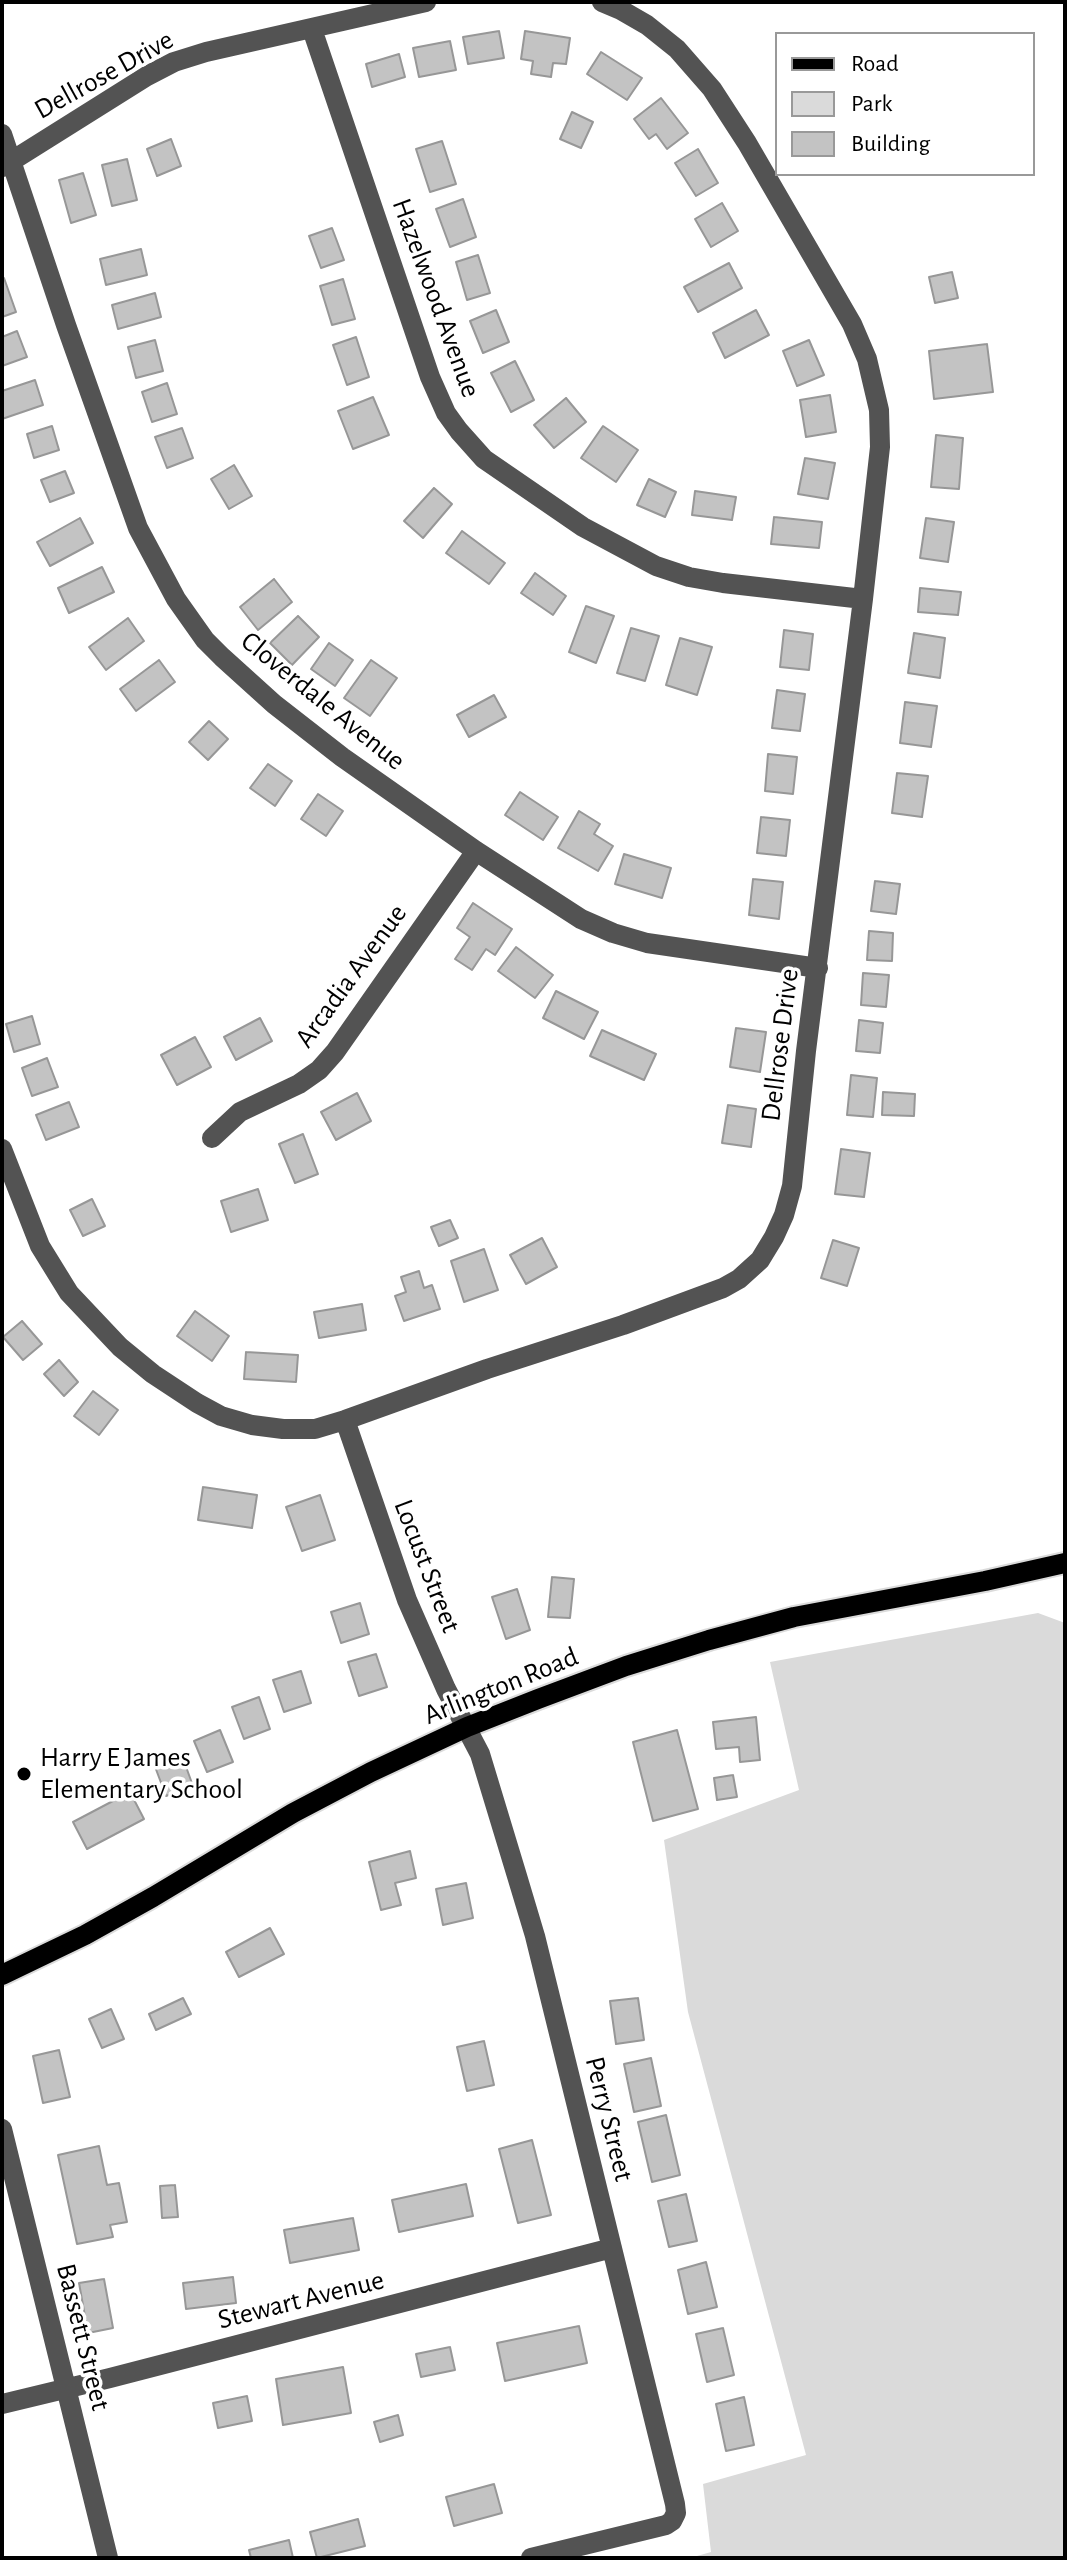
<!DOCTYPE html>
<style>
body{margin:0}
#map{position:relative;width:1067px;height:2560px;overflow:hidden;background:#fff;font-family:"Alegreya Sans",sans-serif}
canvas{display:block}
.frame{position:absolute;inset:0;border:4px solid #000;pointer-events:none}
.legend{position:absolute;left:775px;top:32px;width:260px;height:144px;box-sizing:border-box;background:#fff;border:2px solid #999;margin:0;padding:10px 14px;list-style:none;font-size:24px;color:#000}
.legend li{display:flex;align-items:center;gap:16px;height:40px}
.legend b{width:40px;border:2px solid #999}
</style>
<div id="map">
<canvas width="1067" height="2560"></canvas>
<div class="frame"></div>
<ul class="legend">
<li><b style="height:10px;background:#000"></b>Road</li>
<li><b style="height:22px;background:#dadada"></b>Park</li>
<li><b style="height:22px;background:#c3c3c3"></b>Building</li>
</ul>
</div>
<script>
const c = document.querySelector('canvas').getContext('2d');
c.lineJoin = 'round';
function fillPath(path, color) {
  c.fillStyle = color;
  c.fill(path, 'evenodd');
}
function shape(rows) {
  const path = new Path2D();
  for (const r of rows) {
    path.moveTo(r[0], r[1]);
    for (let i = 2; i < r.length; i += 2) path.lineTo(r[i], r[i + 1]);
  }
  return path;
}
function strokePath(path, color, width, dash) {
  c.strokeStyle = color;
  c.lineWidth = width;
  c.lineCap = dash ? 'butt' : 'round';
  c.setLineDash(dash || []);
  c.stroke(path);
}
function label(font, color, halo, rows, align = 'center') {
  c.font = font + ' "Alegreya Sans",sans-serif';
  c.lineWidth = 7;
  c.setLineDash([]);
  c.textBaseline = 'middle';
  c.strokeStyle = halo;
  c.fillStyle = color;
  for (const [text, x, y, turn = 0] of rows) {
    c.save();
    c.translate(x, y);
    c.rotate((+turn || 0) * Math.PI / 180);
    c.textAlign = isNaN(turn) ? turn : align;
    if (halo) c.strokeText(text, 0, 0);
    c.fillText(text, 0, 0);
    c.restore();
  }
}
fillPath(shape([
 [1038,1613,1065,1623,1065,2558,690,2558,711,2552,703,2484,806,2455,688,2012,664,1840,799,1790,770,1662]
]), '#dadada');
const building = shape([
 [499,31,504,58,468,64,463,37,499,31],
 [525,31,570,38,566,64,553,63,551,77,531,74,533,61,521,59,525,31],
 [450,41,456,70,419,77,413,48,450,41],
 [601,52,642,78,627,100,587,74,601,52],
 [399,54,405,77,372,87,366,64,399,54],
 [661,98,688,133,667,149,656,134,649,139,634,119,661,98],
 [572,112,593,122,581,148,560,139,572,112],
 [171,139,181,166,157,176,147,149,171,139],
 [442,141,456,184,430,192,416,149,442,141],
 [698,149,718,183,696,196,675,163,698,149],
 [127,159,137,200,112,206,102,165,127,159],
 [83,173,96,215,71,223,59,180,83,173],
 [463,199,476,237,450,247,436,209,463,199],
 [722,203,738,231,711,247,695,219,722,203],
 [332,228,344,260,321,268,309,236,332,228],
 [141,249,147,275,106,285,100,259,141,249],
 [478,255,490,293,467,300,456,262,478,255],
 [729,263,742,288,698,312,684,287,729,263],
 [952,272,958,298,935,303,929,277,952,272],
 [2,278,4,278,16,312,2,317,2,278],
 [343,279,355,319,332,325,320,286,343,279],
 [155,293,161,317,118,329,112,305,155,293],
 [496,310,509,342,483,353,470,321,496,310],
 [756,310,769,335,725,358,713,333,756,310],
 [17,331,27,357,2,366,2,337,17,331],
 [356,337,369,377,347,385,333,345,356,337],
 [155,340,163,371,136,378,128,347,155,340],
 [809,340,824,375,797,386,783,351,809,340],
 [987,344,993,392,934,399,929,351,987,344],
 [515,361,534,400,511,412,491,373,515,361],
 [35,380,43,405,2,419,2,391,35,380],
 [167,383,177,414,152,422,142,392,167,383],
 [830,395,836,432,806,437,800,400,830,395],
 [373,397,389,435,353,449,338,411,373,397],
 [566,398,586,422,554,448,534,425,566,398],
 [52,426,59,450,34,458,27,434,52,426],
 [603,426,638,450,616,482,581,458,603,426],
 [182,428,193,458,167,468,155,437,182,428],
 [936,435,963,438,959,489,931,487,936,435],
 [805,458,835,463,828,499,798,494,805,458],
 [234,465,252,496,229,509,211,479,234,465],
 [65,471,74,493,50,502,41,480,65,471],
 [649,479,676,492,665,517,637,505,649,479],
 [434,488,452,504,423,538,404,521,434,488],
 [695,491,736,497,732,520,692,515,695,491],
 [774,517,822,522,819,548,771,544,774,517],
 [80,518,93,543,50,566,37,542,80,518],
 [926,518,954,522,948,562,920,558,926,518],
 [462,531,505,563,489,584,446,553,462,531],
 [102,567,114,592,69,613,58,588,102,567],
 [535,573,566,596,553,615,521,593,535,573],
 [274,579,292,602,258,630,240,607,274,579],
 [920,588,961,592,958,615,918,612,920,588],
 [586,606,614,616,596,663,569,652,586,606],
 [298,616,319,637,292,665,270,643,298,616],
 [128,618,144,641,106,670,89,647,128,618],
 [631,628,659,636,645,681,617,673,631,628],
 [784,630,813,634,809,670,780,667,784,630],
 [914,633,945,638,940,678,908,673,914,633],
 [680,638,712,647,697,695,666,685,680,638],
 [329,643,353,660,335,686,311,669,329,643],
 [159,660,175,682,136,711,120,689,159,660],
 [371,660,397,678,370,716,344,698,371,660],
 [777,690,805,694,800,731,772,728,777,690],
 [494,695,506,717,469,737,457,715,494,695],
 [905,702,937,706,931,747,900,743,905,702],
 [209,721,228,739,208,760,189,742,209,721],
 [768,754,797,757,793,794,765,791,768,754],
 [268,764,292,781,275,806,250,788,268,764],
 [897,773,928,776,922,817,892,813,897,773],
 [520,792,558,817,543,840,505,815,520,792],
 [318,794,343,811,326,836,301,819,318,794],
 [579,811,600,824,594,834,613,846,598,871,558,848,579,811],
 [761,817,790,820,786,856,757,853,761,817],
 [624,854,671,868,662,898,615,884,624,854],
 [753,879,783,882,779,919,749,915,753,879],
 [875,881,900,884,896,914,871,911,875,881],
 [473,903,512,929,495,955,486,949,472,970,455,959,470,937,457,928,473,903],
 [869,931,893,933,892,961,867,960,869,931],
 [516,947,553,975,535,998,498,971,516,947],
 [863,973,889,975,886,1007,861,1005,863,973],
 [556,991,598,1012,584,1039,543,1018,556,991],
 [32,1016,40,1044,14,1052,6,1024,32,1016],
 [260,1018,272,1041,236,1060,224,1037,260,1018],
 [859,1020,883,1023,880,1053,856,1051,859,1020],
 [736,1028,766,1032,760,1072,730,1067,736,1028],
 [602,1030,656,1054,644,1080,590,1056,602,1030],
 [195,1037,211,1067,177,1085,161,1055,195,1037],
 [47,1058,58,1087,32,1096,22,1068,47,1058],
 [851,1075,877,1078,873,1117,847,1115,851,1075],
 [883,1092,915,1094,914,1116,882,1115,883,1092],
 [357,1093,371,1121,336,1140,321,1112,357,1093],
 [69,1102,79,1127,46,1140,36,1115,69,1102],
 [728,1105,756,1109,751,1147,722,1143,728,1105],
 [303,1134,318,1174,295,1183,279,1144,303,1134],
 [841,1149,870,1153,864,1197,835,1194,841,1149],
 [258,1189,268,1220,231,1232,221,1201,258,1189],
 [92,1199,105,1226,83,1236,70,1210,92,1199],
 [450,1220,458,1238,439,1246,431,1227,450,1220],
 [542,1238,557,1267,526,1284,510,1255,542,1238],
 [833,1240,859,1248,847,1286,821,1278,833,1240],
 [484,1249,498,1290,464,1302,451,1261,484,1249],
 [419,1271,424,1288,432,1285,440,1309,404,1321,395,1296,406,1292,401,1277,419,1271],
 [362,1304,366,1330,319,1338,314,1312,362,1304],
 [195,1311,229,1336,212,1361,177,1336,195,1311],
 [22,1321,42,1344,23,1360,3,1337,22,1321],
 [246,1352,298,1355,296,1382,244,1379,246,1352],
 [59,1360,78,1382,64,1396,44,1374,59,1360],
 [93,1391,118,1410,99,1435,74,1416,93,1391],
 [203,1487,257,1495,252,1528,198,1520,203,1487],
 [320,1495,335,1540,302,1551,286,1507,320,1495],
 [552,1577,574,1579,570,1618,548,1617,552,1577],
 [517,1589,530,1630,506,1639,492,1597,517,1589],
 [360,1603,369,1634,341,1643,331,1612,360,1603],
 [376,1654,387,1687,359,1696,348,1662,376,1654],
 [301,1671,311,1703,284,1712,273,1680,301,1671],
 [259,1697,270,1729,244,1739,232,1707,259,1697],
 [756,1717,760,1760,740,1762,739,1747,716,1749,713,1722,756,1717],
 [220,1730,233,1762,207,1772,194,1741,220,1730],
 [677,1730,698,1809,653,1821,633,1742,677,1730],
 [181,1753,193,1786,166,1796,154,1764,181,1753],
 [733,1775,737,1797,717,1800,714,1778,733,1775],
 [130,1792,144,1819,87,1849,73,1822,130,1792],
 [410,1851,416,1878,395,1883,401,1905,381,1910,369,1862,410,1851],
 [466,1883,473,1918,443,1925,436,1889,466,1883],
 [270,1928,284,1954,239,1977,226,1952,270,1928],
 [183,1998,191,2014,156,2030,149,2014,183,1998],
 [638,1998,644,2040,616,2044,610,2001,638,1998],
 [111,2009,124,2039,102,2048,89,2019,111,2009],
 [484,2041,494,2085,467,2091,457,2047,484,2041],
 [59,2050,70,2097,43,2103,33,2056,59,2050],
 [651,2058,661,2106,634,2112,624,2064,651,2058],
 [666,2115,680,2175,652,2182,638,2122,666,2115],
 [532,2140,551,2215,518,2223,499,2149,532,2140],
 [99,2146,107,2185,119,2183,127,2222,110,2225,113,2237,77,2244,58,2155,99,2146],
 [466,2184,473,2216,399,2232,392,2200,466,2184],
 [175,2185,178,2217,162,2218,160,2186,175,2185],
 [686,2194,697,2241,669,2247,658,2201,686,2194],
 [353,2218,359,2250,290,2263,284,2230,353,2218],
 [706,2262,717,2307,688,2314,678,2270,706,2262],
 [233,2277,236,2303,186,2309,183,2283,233,2277],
 [104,2279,113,2328,88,2333,79,2283,104,2279],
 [579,2326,587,2363,505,2381,497,2343,579,2326],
 [723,2328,734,2375,707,2382,696,2334,723,2328],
 [450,2347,455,2370,421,2377,416,2354,450,2347],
 [343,2367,351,2413,283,2425,276,2379,343,2367],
 [247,2396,252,2421,218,2428,213,2403,247,2396],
 [744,2397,754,2445,726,2451,716,2404,744,2397],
 [398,2415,403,2435,380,2442,374,2422,398,2415],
 [494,2484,502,2513,454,2526,446,2497,494,2484],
 [358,2519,365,2546,317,2558,310,2532,358,2519],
 [289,2540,293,2558,251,2558,249,2550,289,2540]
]);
fillPath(building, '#c3c3c3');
strokePath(building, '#979797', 2);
const major = shape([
 [2,1975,85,1935,153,1897,293,1813,371,1772,467,1727,538,1699,626,1666,709,1640,794,1617,985,1581,1065,1563]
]);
strokePath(major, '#dbdbdb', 24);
strokePath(shape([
 [312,29,430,377,446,413,459,431,484,459,583,527,656,566,689,577,723,583,863,599],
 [2,134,66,325,138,528,176,599,205,640,222,657,274,704,342,757,476,851,581,919,613,933,647,943,818,968],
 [2,167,147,76,174,62,206,52,426,2],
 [212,1138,240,1112,299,1084,319,1070,335,1052,476,851],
 [2,1149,40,1246,69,1293,120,1347,153,1374,197,1403,221,1416,252,1425,283,1429,315,1429,345,1420,487,1369,623,1325,723,1288,739,1279,760,1260,774,1237,784,1215,792,1186,806,1051,863,599,880,447,879,410,867,359,852,324,747,143,712,89,677,49,647,25,621,10,602,2],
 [345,1420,407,1600,446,1689,480,1754,517,1876,535,1936,675,2504,676,2513,672,2521,666,2525,531,2558],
 [2,2129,108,2558],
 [2,2404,110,2378,612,2248]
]), '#535353', 20);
strokePath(major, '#000', 20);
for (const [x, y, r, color] of [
 [24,1774,8,"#000"]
]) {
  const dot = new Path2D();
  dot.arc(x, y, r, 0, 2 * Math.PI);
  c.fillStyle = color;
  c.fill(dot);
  strokePath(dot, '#fff', 3);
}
label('28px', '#000', '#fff', [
 ["Dellrose Drive",104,75,-29],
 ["Hazelwood Avenue",436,298,70],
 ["Cloverdale Avenue",323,701,39],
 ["Arcadia Avenue",351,976,-54],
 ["Dellrose Drive",780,1045,-83],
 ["Locust Street",427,1566,69],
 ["Arlington Road",501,1686,-22],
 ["Perry Street",609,2119,76],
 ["Stewart Avenue",301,2300,-14],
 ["Bassett Street",83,2337,76]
]);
label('28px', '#000', '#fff', [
 ["Harry E James",40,1758],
 ["Elementary School",40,1790]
], 'left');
</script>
